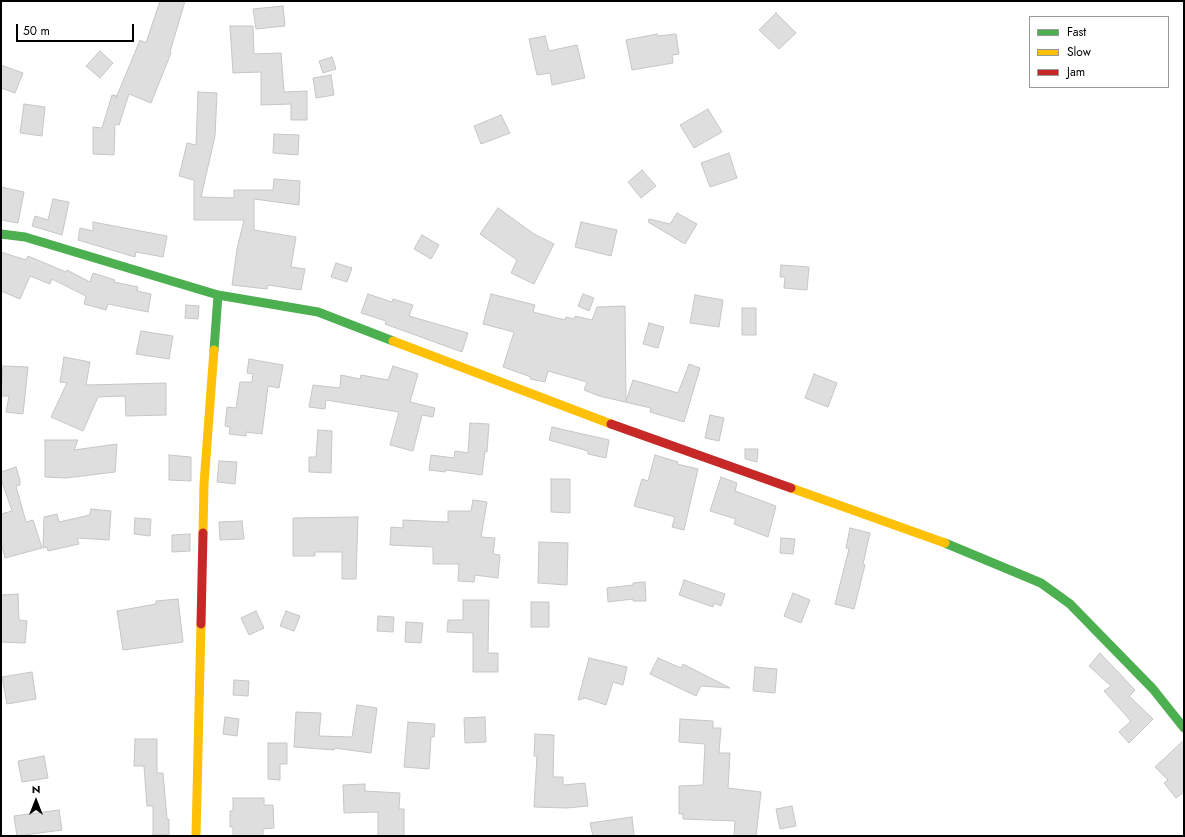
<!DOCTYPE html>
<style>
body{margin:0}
#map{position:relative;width:1185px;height:837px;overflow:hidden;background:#fff;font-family:Jost,sans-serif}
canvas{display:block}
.frame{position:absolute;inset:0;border:2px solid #000;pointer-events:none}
.legend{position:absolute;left:1029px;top:16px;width:140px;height:72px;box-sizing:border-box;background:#fff;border:1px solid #999;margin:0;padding:5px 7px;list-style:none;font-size:12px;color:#000}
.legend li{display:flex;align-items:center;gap:8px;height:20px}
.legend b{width:20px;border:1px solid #999}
.north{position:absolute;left:16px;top:781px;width:40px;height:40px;-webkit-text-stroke:3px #fff;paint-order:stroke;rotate:0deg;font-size:11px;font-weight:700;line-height:16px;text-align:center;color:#000}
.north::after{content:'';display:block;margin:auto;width:14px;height:18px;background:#000;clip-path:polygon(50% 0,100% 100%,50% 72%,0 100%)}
.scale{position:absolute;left:16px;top:24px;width:118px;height:18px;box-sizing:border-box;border:2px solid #000;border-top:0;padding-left:5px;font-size:12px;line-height:14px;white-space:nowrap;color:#000;-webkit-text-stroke:3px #fff;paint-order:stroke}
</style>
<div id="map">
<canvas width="1185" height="837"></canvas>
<div class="frame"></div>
<ul class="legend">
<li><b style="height:5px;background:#4caf50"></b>Fast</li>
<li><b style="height:5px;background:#ffc107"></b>Slow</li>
<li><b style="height:5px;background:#c62828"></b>Jam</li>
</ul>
<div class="north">N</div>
<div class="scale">50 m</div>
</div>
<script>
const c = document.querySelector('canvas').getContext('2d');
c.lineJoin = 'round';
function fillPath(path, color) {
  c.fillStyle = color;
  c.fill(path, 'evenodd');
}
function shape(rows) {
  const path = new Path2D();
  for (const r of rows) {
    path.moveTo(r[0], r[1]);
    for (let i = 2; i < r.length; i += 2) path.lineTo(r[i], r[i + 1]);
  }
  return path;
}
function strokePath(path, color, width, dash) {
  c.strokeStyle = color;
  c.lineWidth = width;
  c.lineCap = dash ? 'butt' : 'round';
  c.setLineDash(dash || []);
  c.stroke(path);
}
const building = shape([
 [160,1,185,1,170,52,171,53,151,103,129,94,119,125,115,124,114,155,93,154,93,127,102,128,112,95,117,96,116,98,140,40,146,43,160,1],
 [283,6,285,26,256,29,253,9,283,6],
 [776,13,796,33,779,49,759,30,776,13],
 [230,26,253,26,254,54,281,53,284,92,307,91,307,120,291,120,291,104,261,105,261,72,233,73,230,26],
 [657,34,658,36,676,34,679,54,672,55,673,63,632,70,626,40,657,34],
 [545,36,549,51,577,45,585,78,552,85,550,73,537,75,529,39,545,36],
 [100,51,113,63,100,78,86,66,100,51],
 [332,57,336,69,323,73,319,61,332,57],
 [1,65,23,73,15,93,1,88,1,65],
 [331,75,334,95,316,98,313,78,331,75],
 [198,92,217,93,215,136,201,197,234,198,234,190,273,190,274,179,300,181,299,205,254,199,254,230,296,237,291,267,305,269,301,290,268,285,267,289,232,285,237,249,244,220,194,220,194,180,179,176,187,143,196,145,198,92],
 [24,104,45,107,42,136,20,133,24,104],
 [708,109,722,132,694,148,680,125,708,109],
 [501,115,510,133,481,144,474,126,501,115],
 [274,134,299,135,298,155,273,153,274,134],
 [729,153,737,178,710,187,701,163,729,153],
 [642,170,656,186,641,198,628,182,642,170],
 [1,187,24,192,18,223,1,220,1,187],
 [53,199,69,202,62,235,32,226,35,216,48,220,53,199],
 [498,208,534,234,554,244,534,284,511,273,517,260,480,234,498,208],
 [677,213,697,224,685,244,648,222,649,219,670,224,677,213],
 [93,222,167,236,163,257,136,252,135,257,78,240,80,228,93,231,93,222],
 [581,222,617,230,611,256,575,247,581,222],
 [422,235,439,245,431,259,414,249,422,235],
 [1,252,26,260,28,256,66,272,67,270,90,282,93,273,115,280,114,282,138,287,137,291,151,294,148,312,108,304,106,310,84,304,86,296,52,279,50,284,30,276,20,299,1,291,1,252],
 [336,263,352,268,347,282,331,277,336,263],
 [781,265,809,267,807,290,784,288,785,277,780,277,781,265],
 [368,294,392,302,393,299,413,305,409,316,468,333,462,352,385,324,386,321,361,313,368,294],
 [491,294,535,305,533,312,565,320,566,317,574,319,575,316,592,320,597,307,625,306,626,401,633,380,678,393,689,364,700,368,684,422,650,412,651,408,599,396,584,390,587,382,548,371,545,382,530,379,531,377,503,367,514,332,483,324,491,294],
 [583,294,594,298,589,311,578,306,583,294],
 [695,295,723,300,719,327,690,323,695,295],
 [186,305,199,306,198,319,185,318,186,305],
 [742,308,756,308,756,335,742,335,742,308],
 [649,323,664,327,658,348,643,344,649,323],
 [141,331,173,336,169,359,136,354,141,331],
 [64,357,90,362,86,385,166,383,166,415,126,416,125,396,98,397,83,431,51,417,67,383,60,382,64,357],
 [249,359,283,365,279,388,268,386,262,434,246,432,246,436,229,434,230,427,225,426,227,407,236,408,240,382,252,382,253,374,247,373,249,359],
 [3,366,28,367,23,414,6,412,9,396,1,396,3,366],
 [393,366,418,374,410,402,435,408,433,417,422,415,413,451,390,445,399,412,326,400,325,409,309,407,313,385,340,388,341,375,360,379,361,375,388,380,393,366],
 [814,374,837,383,828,407,805,398,814,374],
 [710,415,724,418,719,441,705,438,710,415],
 [470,423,489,424,487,452,485,451,482,475,446,470,445,472,429,470,431,455,454,458,455,451,468,453,470,423],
 [552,427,609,440,606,458,588,454,588,451,549,440,552,427],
 [318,430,332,431,331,473,309,472,309,457,316,457,318,430],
 [45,440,78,440,74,450,117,444,115,472,66,478,45,477,45,440],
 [745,449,758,449,757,462,745,459,745,449],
 [169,455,191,457,191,481,169,480,169,455],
 [655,455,678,462,677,464,698,469,684,530,672,527,675,517,634,506,642,479,648,481,655,455],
 [219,461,237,462,235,484,217,482,219,461],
 [16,467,20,480,20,485,16,486,26,522,33,520,42,548,5,558,1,543,1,514,12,511,1,479,1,472,16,467],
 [721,477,737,483,735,491,776,506,768,537,734,524,736,519,710,511,721,477],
 [551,479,570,479,570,513,551,512,551,479],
 [473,500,487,502,481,537,495,538,493,554,500,555,498,578,475,575,474,582,458,581,459,564,433,564,433,547,390,545,391,527,403,528,403,520,448,522,448,511,471,511,473,500],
 [91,509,111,511,109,540,77,538,79,544,48,551,47,547,43,548,44,517,57,514,59,522,90,515,91,509],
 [358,517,356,579,342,579,342,552,315,552,315,556,293,556,293,518,358,517],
 [135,518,151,519,150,536,134,534,135,518],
 [242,521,244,539,220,540,219,522,242,521],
 [850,528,870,533,863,564,865,565,854,609,835,604,849,549,846,548,850,528],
 [190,534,190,551,172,552,172,535,190,534],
 [781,538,795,539,793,554,780,553,781,538],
 [539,542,568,543,567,585,538,583,539,542],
 [684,580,725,594,721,606,714,603,713,607,679,595,684,580],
 [645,582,646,601,633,601,633,599,608,602,607,588,633,585,633,583,645,582],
 [793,593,810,600,801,623,784,616,793,593],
 [18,594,19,620,27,621,25,643,1,642,1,595,18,594],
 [178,599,183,642,123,650,117,611,156,604,156,601,178,599],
 [463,600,489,600,488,653,498,653,498,672,473,672,473,633,447,632,448,620,463,620,463,600],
 [531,602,549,602,549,627,531,627,531,602],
 [256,611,264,628,249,635,241,618,256,611],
 [286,611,300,616,294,631,280,626,286,611],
 [378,616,394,617,393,632,377,631,378,616],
 [406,622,423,623,421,643,405,642,406,622],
 [1100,653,1135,690,1129,696,1153,719,1129,743,1119,732,1131,721,1104,691,1111,686,1089,666,1100,653],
 [589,658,627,667,623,685,613,682,606,705,585,698,578,700,589,658],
 [658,658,681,668,683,664,730,688,701,686,696,696,650,674,658,658],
 [755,667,777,669,775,693,753,691,755,667],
 [32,672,36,699,7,704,2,677,32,672],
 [234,680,249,681,248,696,233,695,234,680],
 [357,705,377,708,371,753,334,748,334,750,294,747,296,712,321,713,319,736,352,737,357,705],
 [225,717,239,719,237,736,223,734,225,717],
 [485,717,486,742,465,743,464,718,485,717],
 [680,719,713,721,713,728,721,728,719,753,730,753,728,788,761,792,756,836,734,836,735,821,683,819,683,814,679,814,679,786,703,785,705,744,679,742,680,719],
 [408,722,435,724,434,737,431,737,429,769,404,767,408,722],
 [535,734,554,735,553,777,563,777,563,785,585,783,588,806,567,808,534,807,537,756,534,756,535,734],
 [135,739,157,739,157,773,163,773,167,819,169,819,169,835,153,835,153,806,147,806,144,766,134,766,135,739],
 [1184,740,1184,792,1176,798,1164,783,1168,780,1155,767,1184,740],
 [268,743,287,743,287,764,280,764,280,780,268,779,268,743],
 [44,756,48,778,22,782,18,761,44,756],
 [365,784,365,791,400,793,399,809,404,809,404,836,378,836,378,812,344,813,343,785,365,784],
 [233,798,264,798,264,805,273,805,274,828,263,829,263,836,233,836,233,827,230,827,230,811,233,811,233,798],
 [792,806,796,826,780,829,776,809,792,806],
 [59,810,62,830,17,836,14,816,59,810],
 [632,817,634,836,593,836,590,823,632,817]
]);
fillPath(building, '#dedede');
strokePath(building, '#c6c6c6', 1);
strokePath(shape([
 [1,234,25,237,218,295,318,312,393,341],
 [214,350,218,295],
 [945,543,1041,583,1070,604,1153,689,1184,728]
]), '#4caf50', 9);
strokePath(shape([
 [393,341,611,424],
 [791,488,945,543],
 [203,533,204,484,214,350],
 [196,836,201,624]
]), '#ffc107', 9);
strokePath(shape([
 [611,424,791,488],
 [201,624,203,533]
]), '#c62828', 9);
</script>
